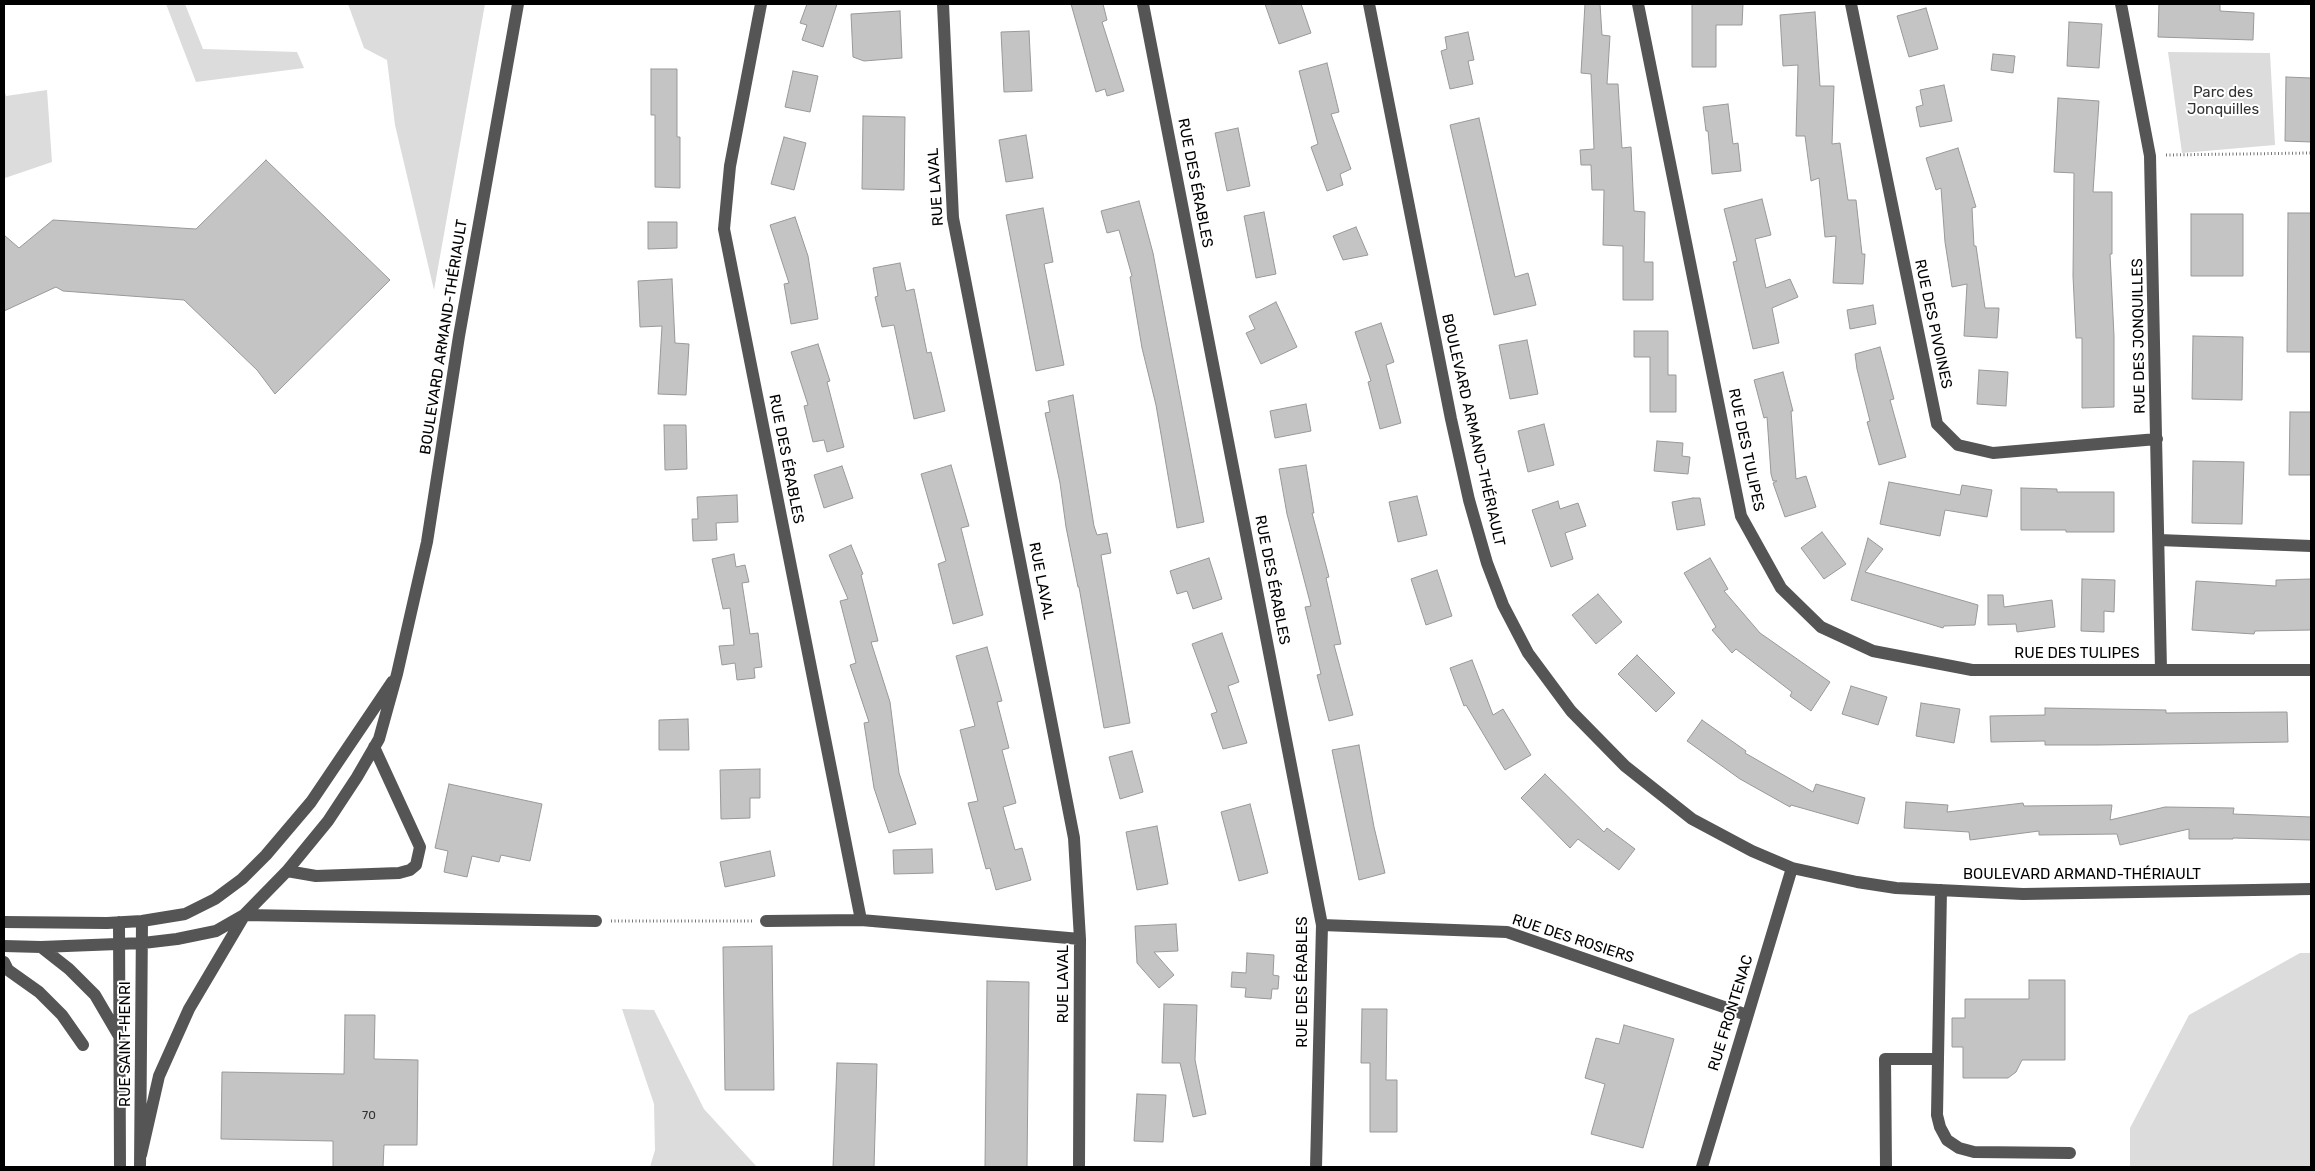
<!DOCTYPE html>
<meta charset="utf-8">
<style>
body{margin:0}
#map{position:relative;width:2315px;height:1171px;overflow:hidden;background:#fff;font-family:Rubik,sans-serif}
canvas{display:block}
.frame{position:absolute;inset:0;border:5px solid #000;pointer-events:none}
</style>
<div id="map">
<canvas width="2315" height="1171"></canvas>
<div class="frame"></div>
</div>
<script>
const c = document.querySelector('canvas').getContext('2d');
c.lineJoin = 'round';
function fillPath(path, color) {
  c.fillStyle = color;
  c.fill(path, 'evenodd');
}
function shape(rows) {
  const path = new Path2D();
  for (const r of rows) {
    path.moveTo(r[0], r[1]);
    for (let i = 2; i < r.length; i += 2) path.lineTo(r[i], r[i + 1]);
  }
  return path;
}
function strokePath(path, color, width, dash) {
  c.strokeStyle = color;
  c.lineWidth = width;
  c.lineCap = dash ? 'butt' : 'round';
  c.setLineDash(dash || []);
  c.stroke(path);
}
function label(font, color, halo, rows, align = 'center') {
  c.font = font + ' Rubik,sans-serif';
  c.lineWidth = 4;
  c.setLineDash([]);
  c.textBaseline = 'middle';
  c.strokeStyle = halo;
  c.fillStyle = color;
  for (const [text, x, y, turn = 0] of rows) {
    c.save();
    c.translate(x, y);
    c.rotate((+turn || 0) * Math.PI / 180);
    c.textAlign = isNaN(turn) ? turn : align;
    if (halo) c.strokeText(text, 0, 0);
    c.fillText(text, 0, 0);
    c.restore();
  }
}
fillPath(shape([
 [166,4,185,4,203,49,297,52,304,68,196,82],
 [348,4,485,4,434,290,395,125,387,60,364,48],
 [2168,52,2270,53,2275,145,2182,153],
 [4,89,6,96,47,90,52,162,5,178,4,183],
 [2300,953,2311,953,2311,1167,2130,1167,2130,1128,2189,1015],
 [622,1009,654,1010,704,1109,757,1167,650,1167,655,1150,654,1104]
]), '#dcdcdc');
const building = shape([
 [807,4,837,4,823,47,802,40,807,25,800,23,807,4],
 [1071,4,1103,4,1107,20,1102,22,1124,91,1107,96,1105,89,1096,92,1071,4],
 [1265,4,1301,4,1311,33,1279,44,1265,4],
 [1585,4,1600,4,1602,35,1610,36,1607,84,1618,84,1622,148,1631,147,1634,211,1645,212,1644,262,1653,262,1653,300,1623,300,1623,246,1603,245,1604,190,1592,190,1591,165,1581,165,1580,150,1594,149,1591,74,1581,73,1585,4],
 [1692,4,1743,4,1742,25,1716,25,1716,67,1692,67,1692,4],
 [2159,4,2220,4,2220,11,2254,13,2253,40,2158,37,2159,4],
 [1926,8,1938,49,1909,57,1897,16,1926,8],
 [900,11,902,58,864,61,853,57,851,14,900,11],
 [1815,12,1820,86,1834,86,1832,144,1840,143,1848,200,1856,200,1862,254,1865,254,1863,284,1833,283,1836,236,1825,237,1819,178,1811,181,1805,136,1796,136,1798,65,1783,66,1780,15,1815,12],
 [2069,22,2102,24,2099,68,2067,66,2069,22],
 [1029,31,1032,91,1004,92,1001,32,1029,31],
 [1468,32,1474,60,1468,61,1473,84,1450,89,1441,51,1447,49,1445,37,1468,32],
 [1993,54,2015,56,2013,73,1991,70,1993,54],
 [1327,63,1339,112,1331,114,1351,169,1340,174,1343,185,1327,191,1311,147,1318,144,1299,71,1327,63],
 [651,69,677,69,677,137,680,137,680,188,655,187,655,115,651,115,651,69],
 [793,71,818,76,810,112,785,107,793,71],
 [2286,77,2311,78,2311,142,2285,141,2286,77],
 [1944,85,1952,121,1920,127,1916,107,1923,105,1920,90,1944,85],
 [2058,98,2099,101,2093,192,2112,192,2112,254,2110,254,2114,336,2114,407,2082,408,2082,338,2076,338,2073,276,2074,173,2054,172,2058,98],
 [1728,104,1733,144,1738,143,1741,171,1712,174,1708,131,1706,131,1703,107,1728,104],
 [863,116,905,117,904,190,862,189,863,116],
 [1479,118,1515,277,1528,273,1536,305,1494,315,1450,125,1479,118],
 [1238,128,1250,186,1227,191,1215,133,1238,128],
 [1026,135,1033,178,1006,182,999,140,1026,135],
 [784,137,806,143,794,190,771,184,784,137],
 [1958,148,1976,207,1972,208,1974,246,1976,246,1985,308,1999,308,1997,338,1964,336,1967,284,1952,287,1945,242,1941,188,1936,190,1926,158,1958,148],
 [266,160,390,280,275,394,257,370,184,300,63,291,56,287,4,311,4,235,19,248,53,220,196,229,266,160],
 [1762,199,1771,235,1755,239,1766,288,1790,279,1798,297,1772,308,1779,343,1753,349,1733,262,1737,261,1724,209,1762,199],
 [1139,201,1153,253,1204,522,1177,528,1156,405,1142,348,1130,277,1132,276,1119,230,1107,233,1101,211,1139,201],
 [1043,208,1053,262,1044,264,1064,365,1036,371,1006,215,1043,208],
 [1264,212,1276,274,1256,278,1244,216,1264,212],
 [2288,213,2311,213,2311,352,2287,352,2288,213],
 [2191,214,2243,214,2243,276,2191,276,2191,214],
 [795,217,808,256,818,319,791,324,784,284,789,283,770,225,795,217],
 [648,222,677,222,677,248,648,249,648,222],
 [1356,227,1368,255,1343,260,1333,236,1356,227],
 [900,263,906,291,914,289,927,353,931,352,945,411,914,419,894,325,882,327,875,297,878,296,873,268,900,263],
 [672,279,675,343,689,344,686,395,658,394,662,326,640,327,638,281,672,279],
 [1276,302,1297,347,1261,364,1246,333,1255,329,1249,316,1276,302],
 [1873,305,1876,324,1850,329,1847,310,1873,305],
 [1381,323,1394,362,1386,365,1401,423,1380,429,1368,382,1371,381,1355,332,1381,323],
 [1634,331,1668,331,1668,375,1676,375,1676,412,1650,412,1650,357,1634,357,1634,331],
 [2193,336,2243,337,2242,400,2192,399,2193,336],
 [1527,340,1538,394,1510,399,1499,345,1527,340],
 [818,344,830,381,827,382,844,447,827,452,824,440,813,442,804,406,808,405,791,352,818,344],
 [1880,347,1894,399,1890,400,1906,457,1879,465,1867,422,1870,421,1857,369,1855,354,1880,347],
 [1979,370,2008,372,2006,406,1977,404,1979,370],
 [1783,372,1793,411,1791,411,1796,479,1806,476,1816,507,1785,517,1773,483,1777,481,1773,481,1771,474,1767,417,1764,418,1754,380,1783,372],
 [1073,395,1094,526,1097,535,1107,533,1111,553,1101,555,1130,723,1104,728,1079,587,1078,587,1066,527,1060,483,1045,413,1050,412,1048,401,1073,395],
 [1306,404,1311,431,1275,438,1270,411,1306,404],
 [2290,412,2311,412,2311,475,2289,475,2290,412],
 [1544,424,1554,465,1528,472,1518,431,1544,424],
 [664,425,686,425,687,469,665,470,664,425],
 [1657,441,1683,443,1682,456,1690,457,1688,474,1654,471,1657,441],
 [2193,461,2244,462,2242,524,2192,523,2193,461],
 [951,465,969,526,961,528,983,615,953,624,938,564,946,561,921,474,951,465],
 [1306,465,1314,513,1312,513,1329,577,1326,578,1341,644,1334,645,1353,715,1329,721,1317,675,1321,674,1305,607,1311,606,1287,514,1279,469,1306,465],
 [842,466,853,498,824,508,814,475,842,466],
 [1889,482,1960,495,1962,485,1992,490,1987,517,1945,510,1940,536,1880,524,1889,482],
 [2021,488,2057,489,2057,492,2114,492,2114,532,2066,532,2066,530,2021,530,2021,488],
 [737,495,738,522,716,523,717,540,693,541,692,519,698,519,697,497,737,495],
 [1417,496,1427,535,1398,542,1389,502,1417,496],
 [1693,498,1700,498,1705,525,1677,530,1672,502,1693,498],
 [1558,501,1560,509,1578,503,1586,526,1565,533,1573,559,1551,567,1532,510,1558,501],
 [1822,532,1846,564,1824,579,1801,548,1822,532],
 [1868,538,1883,549,1865,572,1978,605,1975,625,1944,626,1943,628,1851,600,1868,538],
 [851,545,863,574,861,575,878,641,871,642,890,702,899,773,916,824,889,833,874,788,864,723,869,722,850,665,856,663,840,601,848,599,829,555,851,545],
 [734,554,736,567,745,565,749,582,742,583,750,634,758,633,762,667,754,668,755,678,737,680,735,663,722,665,719,646,734,645,730,608,723,609,712,559,734,554],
 [1209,558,1222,599,1193,609,1187,591,1177,594,1170,571,1209,558],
 [1710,558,1728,589,1724,591,1760,633,1830,682,1811,711,1790,696,1792,692,1736,649,1732,653,1712,630,1716,627,1684,573,1710,558],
 [1437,570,1452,616,1426,625,1411,579,1437,570],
 [2082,579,2115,580,2114,612,2104,611,2104,632,2081,631,2082,579],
 [2311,579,2311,630,2255,631,2254,634,2192,630,2196,581,2276,586,2276,580,2311,579],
 [1598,594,1622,622,1596,644,1572,615,1598,594],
 [1988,595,2003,595,2004,607,2052,600,2055,627,2017,632,2016,624,1988,625,1988,595],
 [1222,633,1239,682,1228,686,1247,743,1223,749,1211,714,1217,712,1192,644,1222,633],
 [987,647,1002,701,997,702,1009,748,1002,750,1016,803,1003,807,1015,850,1022,848,1031,880,996,890,990,868,986,869,968,803,978,801,960,730,975,726,956,656,987,647],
 [1637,655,1675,693,1656,712,1618,674,1637,655],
 [1472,660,1493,715,1503,709,1531,755,1505,770,1466,705,1464,706,1450,668,1472,660],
 [1851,686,1887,697,1878,725,1842,714,1851,686],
 [1921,703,1960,709,1954,743,1916,736,1921,703],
 [2045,708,2166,710,2166,713,2287,712,2288,742,2097,745,2045,745,2045,741,1991,742,1990,716,2045,715,2045,708],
 [688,719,689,750,659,750,659,720,688,719],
 [1702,720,1746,751,1745,753,1813,792,1816,784,1865,798,1858,824,1791,805,1790,807,1740,779,1687,741,1702,720],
 [1359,745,1374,827,1385,873,1359,880,1332,750,1359,745],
 [1132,751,1143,792,1120,799,1109,757,1132,751],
 [760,769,760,798,750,798,750,818,721,819,720,770,760,769],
 [1545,774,1604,832,1607,828,1635,849,1619,870,1578,839,1570,848,1521,798,1545,774],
 [449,784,542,804,530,861,501,855,499,862,472,856,467,877,444,872,448,851,435,848,449,784],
 [1906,802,1948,805,1947,812,2023,803,2024,806,2112,805,2110,820,2165,807,2234,808,2233,814,2311,817,2311,840,2233,838,2233,839,2189,839,2189,829,2120,845,2117,834,2039,835,2039,831,1970,840,1969,832,1904,828,1906,802],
 [1250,804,1268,873,1239,881,1221,812,1250,804],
 [1157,826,1168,884,1137,890,1126,832,1157,826],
 [932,849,933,873,894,874,893,850,932,849],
 [770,851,775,876,725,887,720,862,770,851],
 [1176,924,1178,951,1154,952,1174,975,1159,988,1137,963,1135,926,1176,924],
 [772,946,774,1090,725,1090,723,947,772,946],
 [1247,953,1274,955,1273,975,1279,976,1278,989,1272,989,1271,999,1245,997,1246,988,1231,987,1232,972,1246,973,1247,953],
 [2029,980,2065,980,2065,1060,2022,1060,2016,1072,2008,1078,1963,1078,1963,1047,1952,1047,1952,1018,1965,1018,1965,999,2029,999,2029,980],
 [987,981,1029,982,1027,1167,985,1167,987,981],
 [1164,1004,1197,1005,1195,1060,1206,1114,1193,1117,1180,1063,1162,1063,1164,1004],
 [1362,1009,1387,1009,1386,1080,1397,1080,1397,1132,1370,1132,1370,1063,1361,1063,1362,1009],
 [345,1015,375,1015,374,1059,418,1060,417,1145,384,1145,383,1167,333,1167,333,1141,221,1139,222,1072,344,1074,345,1015],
 [1624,1025,1674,1039,1643,1148,1591,1134,1605,1084,1585,1078,1596,1038,1619,1044,1624,1025],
 [837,1063,877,1064,874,1167,833,1167,837,1063],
 [1137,1094,1166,1095,1163,1142,1134,1141,1137,1094]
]);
fillPath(building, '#c4c4c4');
strokePath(building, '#999', 1);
strokePath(shape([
 [2166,155,2311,153],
 [611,921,753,921]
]), '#777', 3, [1, 2.5]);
strokePath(shape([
 [761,4,730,166,724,229,861,920],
 [943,4,953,218,1074,838,1080,939,1079,1167],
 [1143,4,1322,925,1316,1167],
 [1369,4,1451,419,1469,500,1487,563,1503,605,1528,653,1571,711,1625,766,1692,819,1752,851,1792,868,1857,882,1896,888,2023,894,2311,889],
 [1638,4,1741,516,1781,588,1821,627,1873,651,1972,670,2311,670],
 [1851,4,1937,424,1958,445,1993,453,2157,439],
 [2121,4,2150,156,2161,670],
 [2159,540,2311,546],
 [287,871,316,876,399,873,410,870,416,865,420,847,374,747],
 [1941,890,1937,1115,1940,1127,1947,1140,1959,1148,1974,1152,2070,1153],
 [244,915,596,921],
 [766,921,861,920,1080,939],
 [4,922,107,923,142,921,185,914,215,899,242,879,266,855,311,802,392,682],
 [119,922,120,1167],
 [1322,925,1507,932,1747,1015],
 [4,946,41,947,143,943,177,939,216,931,244,915,287,871,328,821,357,777,379,739,397,674,427,542,459,336,518,4],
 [41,947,69,969,95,995,119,1036],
 [4,962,8,970,39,992,62,1015,83,1045],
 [141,1155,159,1076,189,1009,244,916],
 [140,1167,142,921],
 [1702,1167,1792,868],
 [1886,1167,1885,1059,1938,1059]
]), '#555', 12);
label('12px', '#313131', null, [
 ["70",369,1116]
]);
label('15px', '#333', '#fff', [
 ["Parc des",2223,93],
 ["Jonquilles",2223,110]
]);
label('15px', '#000', '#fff', [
 ["RUE DES ÉRABLES",1195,183,79],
 ["RUE LAVAL",936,187,-94],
 ["RUE DES PIVOINES",1933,324,78],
 ["RUE DES JONQUILLES",2139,336,-91],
 ["BOULEVARD ARMAND-THÉRIAULT",444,337,-81],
 ["BOULEVARD ARMAND-THÉRIAULT",1473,430,77],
 ["RUE DES TULIPES",1746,450,78],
 ["RUE DES ÉRABLES",786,459,79],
 ["RUE DES ÉRABLES",1272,580,79],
 ["RUE LAVAL",1041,581,79],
 ["RUE DES TULIPES",2077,654],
 ["BOULEVARD ARMAND-THÉRIAULT",2082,875],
 ["RUE DES ROSIERS",1573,939,18],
 ["RUE DES ÉRABLES",1303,982,-90],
 ["RUE LAVAL",1064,984,-90],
 ["RUE FRONTENAC",1731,1013,-73],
 ["RUE SAINT-HENRI",126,1044,-90]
]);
</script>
